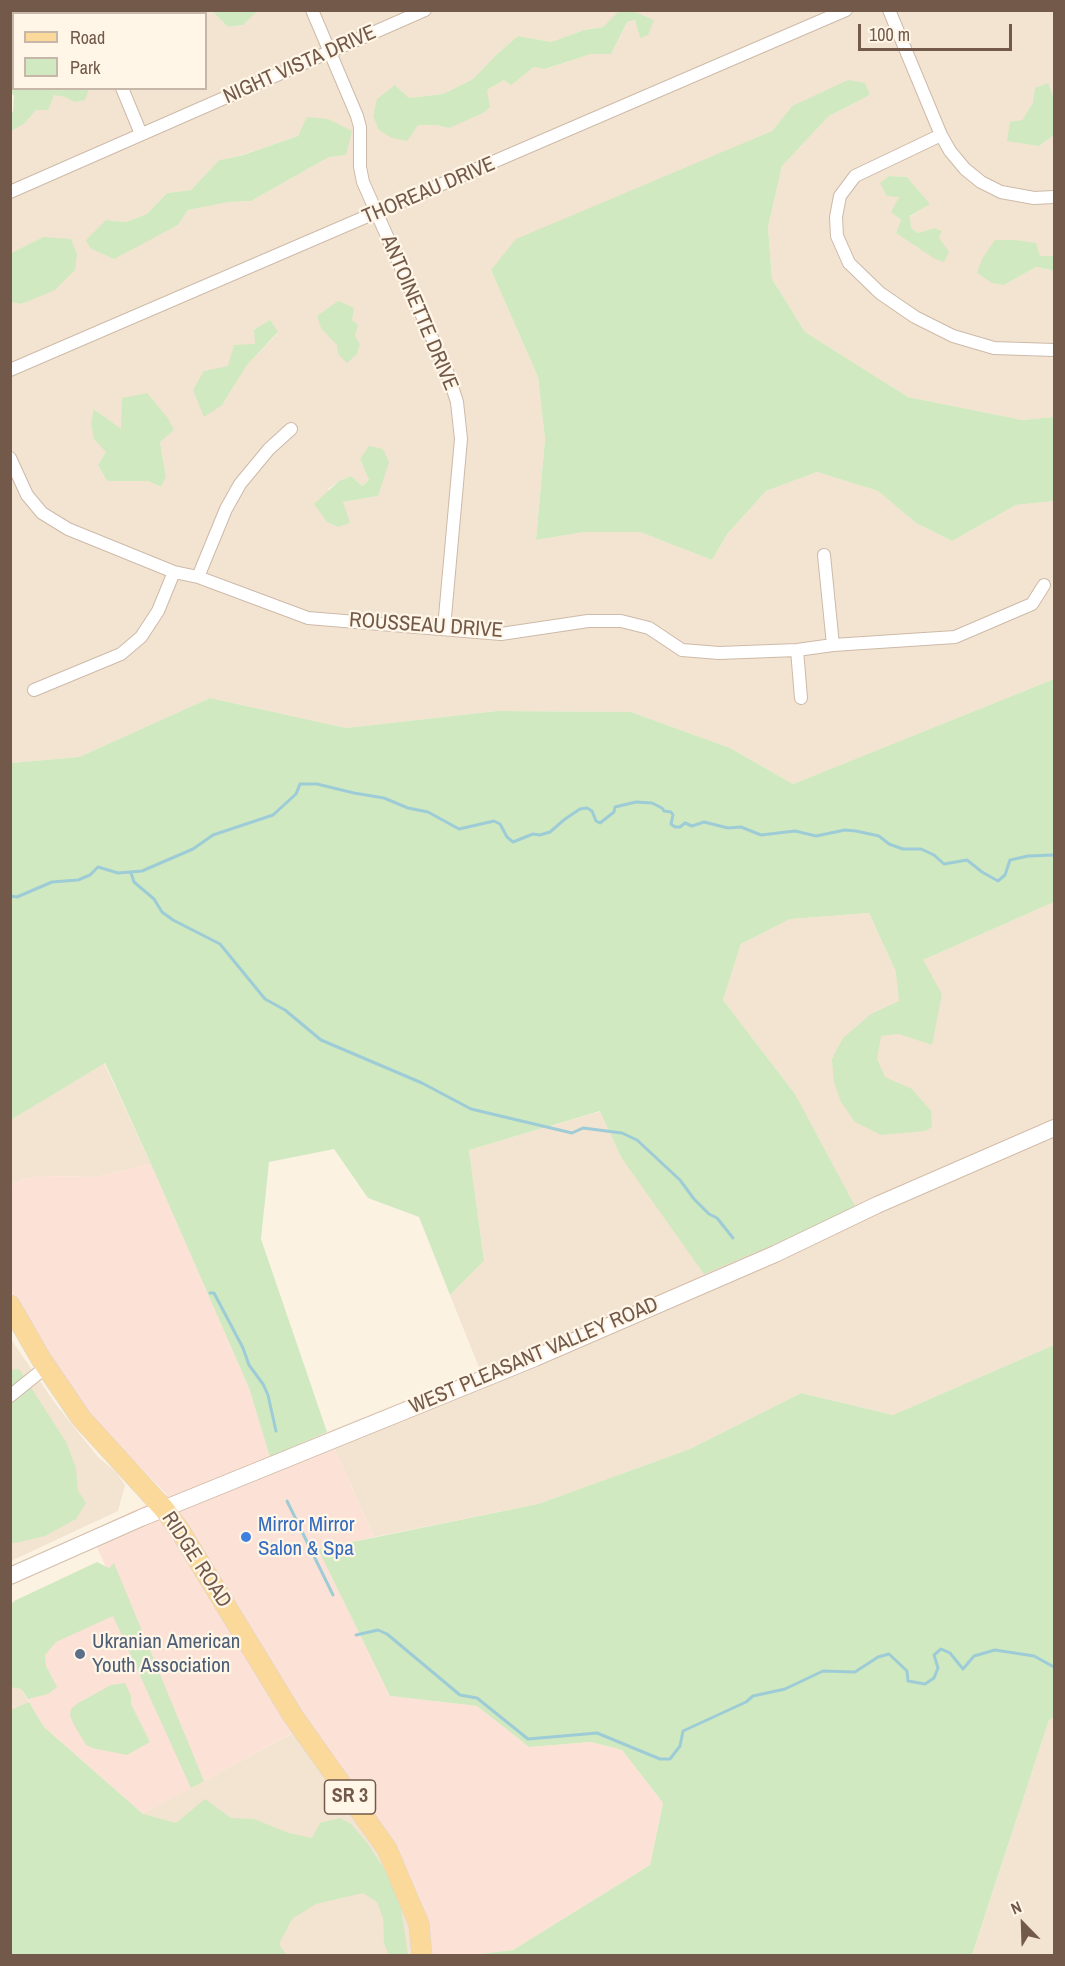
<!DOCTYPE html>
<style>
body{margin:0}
#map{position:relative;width:1065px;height:1966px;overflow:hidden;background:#fcf2e2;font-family:"Archivo Narrow",sans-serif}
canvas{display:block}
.frame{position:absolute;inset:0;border:12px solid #735949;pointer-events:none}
.legend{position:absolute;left:12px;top:12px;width:195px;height:78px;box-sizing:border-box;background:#fff6e8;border:2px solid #c7b7a8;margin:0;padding:8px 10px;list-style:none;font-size:18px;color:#735949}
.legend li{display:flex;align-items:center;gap:12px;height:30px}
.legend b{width:30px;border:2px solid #c7b7a8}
.north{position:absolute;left:993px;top:1894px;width:60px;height:60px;-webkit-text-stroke:4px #fff6e8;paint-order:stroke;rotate:337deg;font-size:16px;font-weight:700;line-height:24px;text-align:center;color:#735949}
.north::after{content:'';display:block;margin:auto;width:21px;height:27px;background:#735949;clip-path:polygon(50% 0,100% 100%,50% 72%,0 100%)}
.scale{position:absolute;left:858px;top:24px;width:154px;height:27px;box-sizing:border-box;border:3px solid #735949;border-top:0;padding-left:8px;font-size:18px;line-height:21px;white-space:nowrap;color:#735949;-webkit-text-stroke:4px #fff6e8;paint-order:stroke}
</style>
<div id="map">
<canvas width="1065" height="1966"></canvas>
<div class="frame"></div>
<ul class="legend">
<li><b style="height:8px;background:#fad99b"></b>Road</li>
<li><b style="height:16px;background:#d0e9c1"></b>Park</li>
</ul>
<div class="north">N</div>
<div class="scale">100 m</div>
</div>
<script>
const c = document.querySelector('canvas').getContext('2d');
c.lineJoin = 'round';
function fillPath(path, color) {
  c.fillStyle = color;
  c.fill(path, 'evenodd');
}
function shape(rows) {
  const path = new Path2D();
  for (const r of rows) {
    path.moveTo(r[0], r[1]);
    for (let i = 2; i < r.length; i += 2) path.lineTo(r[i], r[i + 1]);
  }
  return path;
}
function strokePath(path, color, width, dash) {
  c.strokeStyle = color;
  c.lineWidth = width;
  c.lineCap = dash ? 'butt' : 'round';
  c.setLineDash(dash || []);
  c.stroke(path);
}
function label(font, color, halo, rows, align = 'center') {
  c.font = font + ' "Archivo Narrow",sans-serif';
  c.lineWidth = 4.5;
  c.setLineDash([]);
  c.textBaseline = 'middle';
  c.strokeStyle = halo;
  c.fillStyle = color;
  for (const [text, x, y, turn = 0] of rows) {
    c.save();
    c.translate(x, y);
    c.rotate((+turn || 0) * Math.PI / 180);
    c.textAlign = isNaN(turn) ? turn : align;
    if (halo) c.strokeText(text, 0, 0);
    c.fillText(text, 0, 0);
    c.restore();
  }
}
fillPath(shape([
 [161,10,162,13,14,14,13,49,11,48,10,11],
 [257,10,1054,11,1054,98,1048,84,1022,120,1039,146,1054,135,1054,256,1040,256,1004,285,1036,267,1052,270,1054,273,1054,417,1022,420,908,397,805,332,772,279,768,227,782,166,829,116,870,95,792,106,772,131,491,270,538,377,545,439,536,540,584,532,640,532,712,560,728,533,766,491,817,472,878,491,916,523,952,541,1016,505,1054,501,1054,679,793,784,730,748,631,712,497,711,346,728,210,698,79,757,11,763,11,302,21,304,43,237,11,253,11,131,24,124,36,109,54,94,65,97,74,102,89,89,206,88,206,14,178,13,179,11,212,11,228,27,243,25],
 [635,12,640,38,635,20,627,22,611,54,591,54,546,69,534,67,511,84,504,80,487,90,450,128,436,125,418,124,395,85,409,98,443,94,473,79,497,54,518,36,551,42,584,30,603,27],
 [298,136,346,155,329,157,251,201,229,202,188,210,178,225,159,234,106,220,126,222,147,214,167,193,191,190,219,160,239,156],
 [889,176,907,177,929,204,910,217,911,228,918,233,934,228,939,238,918,248,906,238,896,233,901,220,892,212,899,197],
 [278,333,247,365,222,405,204,371,228,367,256,344],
 [95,409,121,430,160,442,166,476,160,487,148,481,107,481,98,465,106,452],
 [360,459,381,482,378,496,343,502,328,489,339,481,351,476,362,486,369,480],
 [1054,902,1054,1345,893,1415,801,1393,690,1449,538,1504,374,1537,327,1432,480,1370,450,1295,484,1261,469,1150,601,1111,621,1157,795,1094,723,1000,741,944,790,919,869,913,896,972],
 [104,1063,151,1164,96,1177,41,1176,23,1179,11,1185,11,1120],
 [10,1338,55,1403,98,1457,116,1472,125,1485,118,1511,11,1561],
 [10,1671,44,1727,142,1814,293,1733,368,1832,404,1902,416,1955,11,1955],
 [1054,1717,1054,1955,972,1956,1049,1720]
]), '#f3e4d1');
fillPath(shape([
 [151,1164,249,1388,270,1456,327,1432,374,1537,319,1550,390,1696,477,1706,529,1747,591,1742,622,1750,663,1803,650,1865,513,1950,471,1955,431,1955,419,1897,396,1844,307,1725,143,1814,44,1727,11,1671,10,1659,122,1604,90,1531,167,1495,86,1411,49,1357,11,1291,11,1185,23,1179,41,1176,96,1177]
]), '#fce2d6');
fillPath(shape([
 [212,11,257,11,243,25,228,27],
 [618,12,635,12,654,20,648,35,640,38,635,20,627,22,611,54,591,54,545,69,534,67,511,85,504,80,487,90,490,107,483,113,449,128,436,125,418,125,407,141,392,138,379,130,373,116,377,99,395,85,409,98,443,94,473,79,497,54,518,36,551,42,584,30,603,27],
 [11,48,13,49,14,88,89,89,85,100,74,102,65,97,54,95,48,110,36,110,24,124,11,131,11,113,13,112,14,96,11,93],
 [848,80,865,83,870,95,829,116,782,166,768,227,772,279,805,332,908,397,1022,420,1054,417,1054,501,1016,505,952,541,916,523,878,491,817,472,766,491,728,533,712,560,640,532,584,532,536,540,545,439,538,377,491,270,516,239,772,131,792,106],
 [1048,83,1054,98,1054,135,1039,146,1007,141,1010,122,1022,120,1033,103,1035,88],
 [307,117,328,119,352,131,346,155,329,157,251,201,229,202,188,210,178,225,114,259,90,248,86,240,106,220,126,222,147,214,167,193,191,190,219,160,240,156,298,136],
 [889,176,907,177,930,204,910,216,911,228,918,233,934,228,942,231,939,238,949,252,944,262,935,259,896,233,901,220,891,212,899,197,887,196,880,183],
 [43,237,71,239,77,254,75,270,55,290,21,304,11,302,11,253],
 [995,240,1015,240,1036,243,1040,256,1054,256,1054,273,1052,270,1036,267,1004,285,992,283,977,273,982,259],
 [338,301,354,308,352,320,358,325,355,336,360,344,357,354,347,363,338,354,337,345,321,328,317,316],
 [270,320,278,332,247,365,222,405,204,417,193,390,204,371,228,366,234,345,255,344,254,330],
 [147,393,167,417,174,430,160,442,166,476,161,487,148,481,107,481,98,465,106,452,94,439,91,423,94,409,121,429,122,398],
 [369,446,383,449,389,462,378,496,343,502,350,523,338,527,327,522,314,504,339,481,351,476,362,486,369,480,360,459],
 [1054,679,1054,902,923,960,942,994,932,1045,899,1034,881,1036,877,1059,885,1077,912,1089,931,1111,932,1127,925,1131,881,1135,855,1122,841,1102,834,1082,832,1059,843,1038,871,1014,899,1001,896,972,869,913,790,919,741,944,723,1000,795,1094,857,1210,704,1274,621,1157,600,1111,469,1150,484,1261,450,1295,419,1217,368,1198,334,1149,269,1162,261,1239,327,1432,270,1457,249,1388,151,1164,105,1063,11,1120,11,763,79,757,210,698,346,728,497,711,631,712,730,748,793,784],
 [1054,1345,1054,1717,1049,1720,972,1955,471,1955,513,1950,650,1865,663,1803,622,1750,591,1742,529,1747,477,1706,390,1696,318,1549,538,1504,690,1449,801,1393,893,1415],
 [19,1369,66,1442,76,1468,78,1491,86,1503,76,1519,45,1536,15,1543,11,1542,11,1370],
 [97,1562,109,1568,114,1563,204,1781,191,1788,113,1616,56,1642,45,1655,46,1666,57,1687,48,1694,28,1699,21,1689,11,1687,10,1607,14,1601],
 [125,1683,131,1696,131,1704,150,1742,127,1755,92,1748,86,1745,73,1723,70,1715,71,1709,78,1703,111,1685],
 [29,1702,44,1727,143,1814,176,1823,205,1799,231,1818,254,1819,289,1833,312,1838,320,1823,340,1818,351,1824,368,1844,385,1870,401,1907,408,1955,389,1955,384,1944,383,1918,377,1902,363,1893,316,1904,292,1919,279,1944,286,1955,11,1955,11,1710]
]), '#d0e9c1');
strokePath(shape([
 [131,873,134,882,154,899,162,912,173,920,220,944,265,999,285,1010,321,1040,422,1083,471,1109,572,1133,583,1128,622,1133,637,1140,680,1180,694,1199,709,1214,717,1218,733,1238],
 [10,896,17,897,52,882,78,880,90,875,98,867,118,873,142,871,193,849,213,835,273,815,296,794,300,784,317,784,354,793,384,798,408,808,428,812,459,829,494,821,500,824,507,837,513,842,533,834,540,835,550,832,565,819,580,809,587,808,592,811,596,821,600,823,614,812,615,807,636,802,652,803,662,808,664,811,671,812,673,815,671,824,675,827,680,827,685,823,692,826,704,822,728,828,741,827,761,835,795,831,816,836,845,830,856,831,879,836,889,844,903,849,921,849,934,855,944,864,967,860,982,872,998,881,1005,875,1010,860,1028,856,1054,855],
 [210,1293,214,1293,243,1348,249,1365,263,1384,268,1395,276,1431],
 [287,1501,333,1595],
 [356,1635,378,1630,387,1634,460,1695,477,1698,528,1739,597,1733,660,1759,670,1759,680,1746,683,1731,746,1702,753,1696,785,1689,823,1671,855,1672,878,1657,889,1654,907,1671,908,1681,925,1684,934,1678,938,1668,934,1655,941,1649,950,1653,963,1669,974,1656,995,1650,1034,1656,1054,1667]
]), '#9eccd6', 3);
const street = shape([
 [88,10,90,14],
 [312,10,357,116,360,127,360,167,363,182,448,374,457,402,461,439,444,628],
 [889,10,941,135,950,151,965,169,981,182,1001,192,1034,198,1054,197],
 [122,88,141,134],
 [941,135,855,176,840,196,836,217,837,236,849,263,880,293,915,317,953,336,994,348,1054,350],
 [10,192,425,10],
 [10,370,846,10],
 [10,458,27,495,42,513,68,529,174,572,198,577,308,618,501,634,588,621,621,621,649,628,682,650,719,653,797,650,833,645,955,637,1032,604,1044,585],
 [824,555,833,645],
 [198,577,226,509,240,484,269,449,291,429],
 [797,650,801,698],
 [34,690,121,654,141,637,158,611,174,572],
 [10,1396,46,1367]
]);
const secondary = shape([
 [10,1576,141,1518,535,1358,775,1254,877,1205,1054,1128]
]);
const primary = shape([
 [10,1305,41,1359,81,1418,164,1509,179,1529,293,1716,387,1849,419,1924,422,1956]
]);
strokePath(street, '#cdbaa9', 14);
strokePath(secondary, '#d2bca9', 18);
strokePath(primary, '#dbd4d0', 21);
strokePath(street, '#fff', 12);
strokePath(secondary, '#fff', 16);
strokePath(primary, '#fad99b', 20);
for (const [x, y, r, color] of [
 [246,1537,6,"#3f7fe0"],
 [80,1654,6,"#5c6f8a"]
]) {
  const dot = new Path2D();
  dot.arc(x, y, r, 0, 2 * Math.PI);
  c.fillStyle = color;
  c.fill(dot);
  strokePath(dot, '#fff6e8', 2);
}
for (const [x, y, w] of [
 [350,1797,51]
]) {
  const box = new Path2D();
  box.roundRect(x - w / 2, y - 17, w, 34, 4.5);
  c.fillStyle = '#fff6e8';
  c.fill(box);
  strokePath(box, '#735949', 1.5);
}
label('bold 20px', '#735949', null, [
 ["SR 3",350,1797]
]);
label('21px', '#735949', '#fff6e8', [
 ["NIGHT VISTA DRIVE",300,65,-24],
 ["THOREAU DRIVE",429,191,-23],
 ["ANTOINETTE DRIVE",419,313,67],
 ["ROUSSEAU DRIVE",426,626,4],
 ["WEST PLEASANT VALLEY ROAD",534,1356,-23],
 ["RIDGE ROAD",196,1560,57]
]);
label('21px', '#366cbe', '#fff6e8', [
 ["Mirror Mirror",258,1525],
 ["Salon & Spa",258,1549]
], 'left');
label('21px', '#4e5e75', '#fff6e8', [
 ["Ukranian American",92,1642],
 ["Youth Association",92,1666]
], 'left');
</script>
